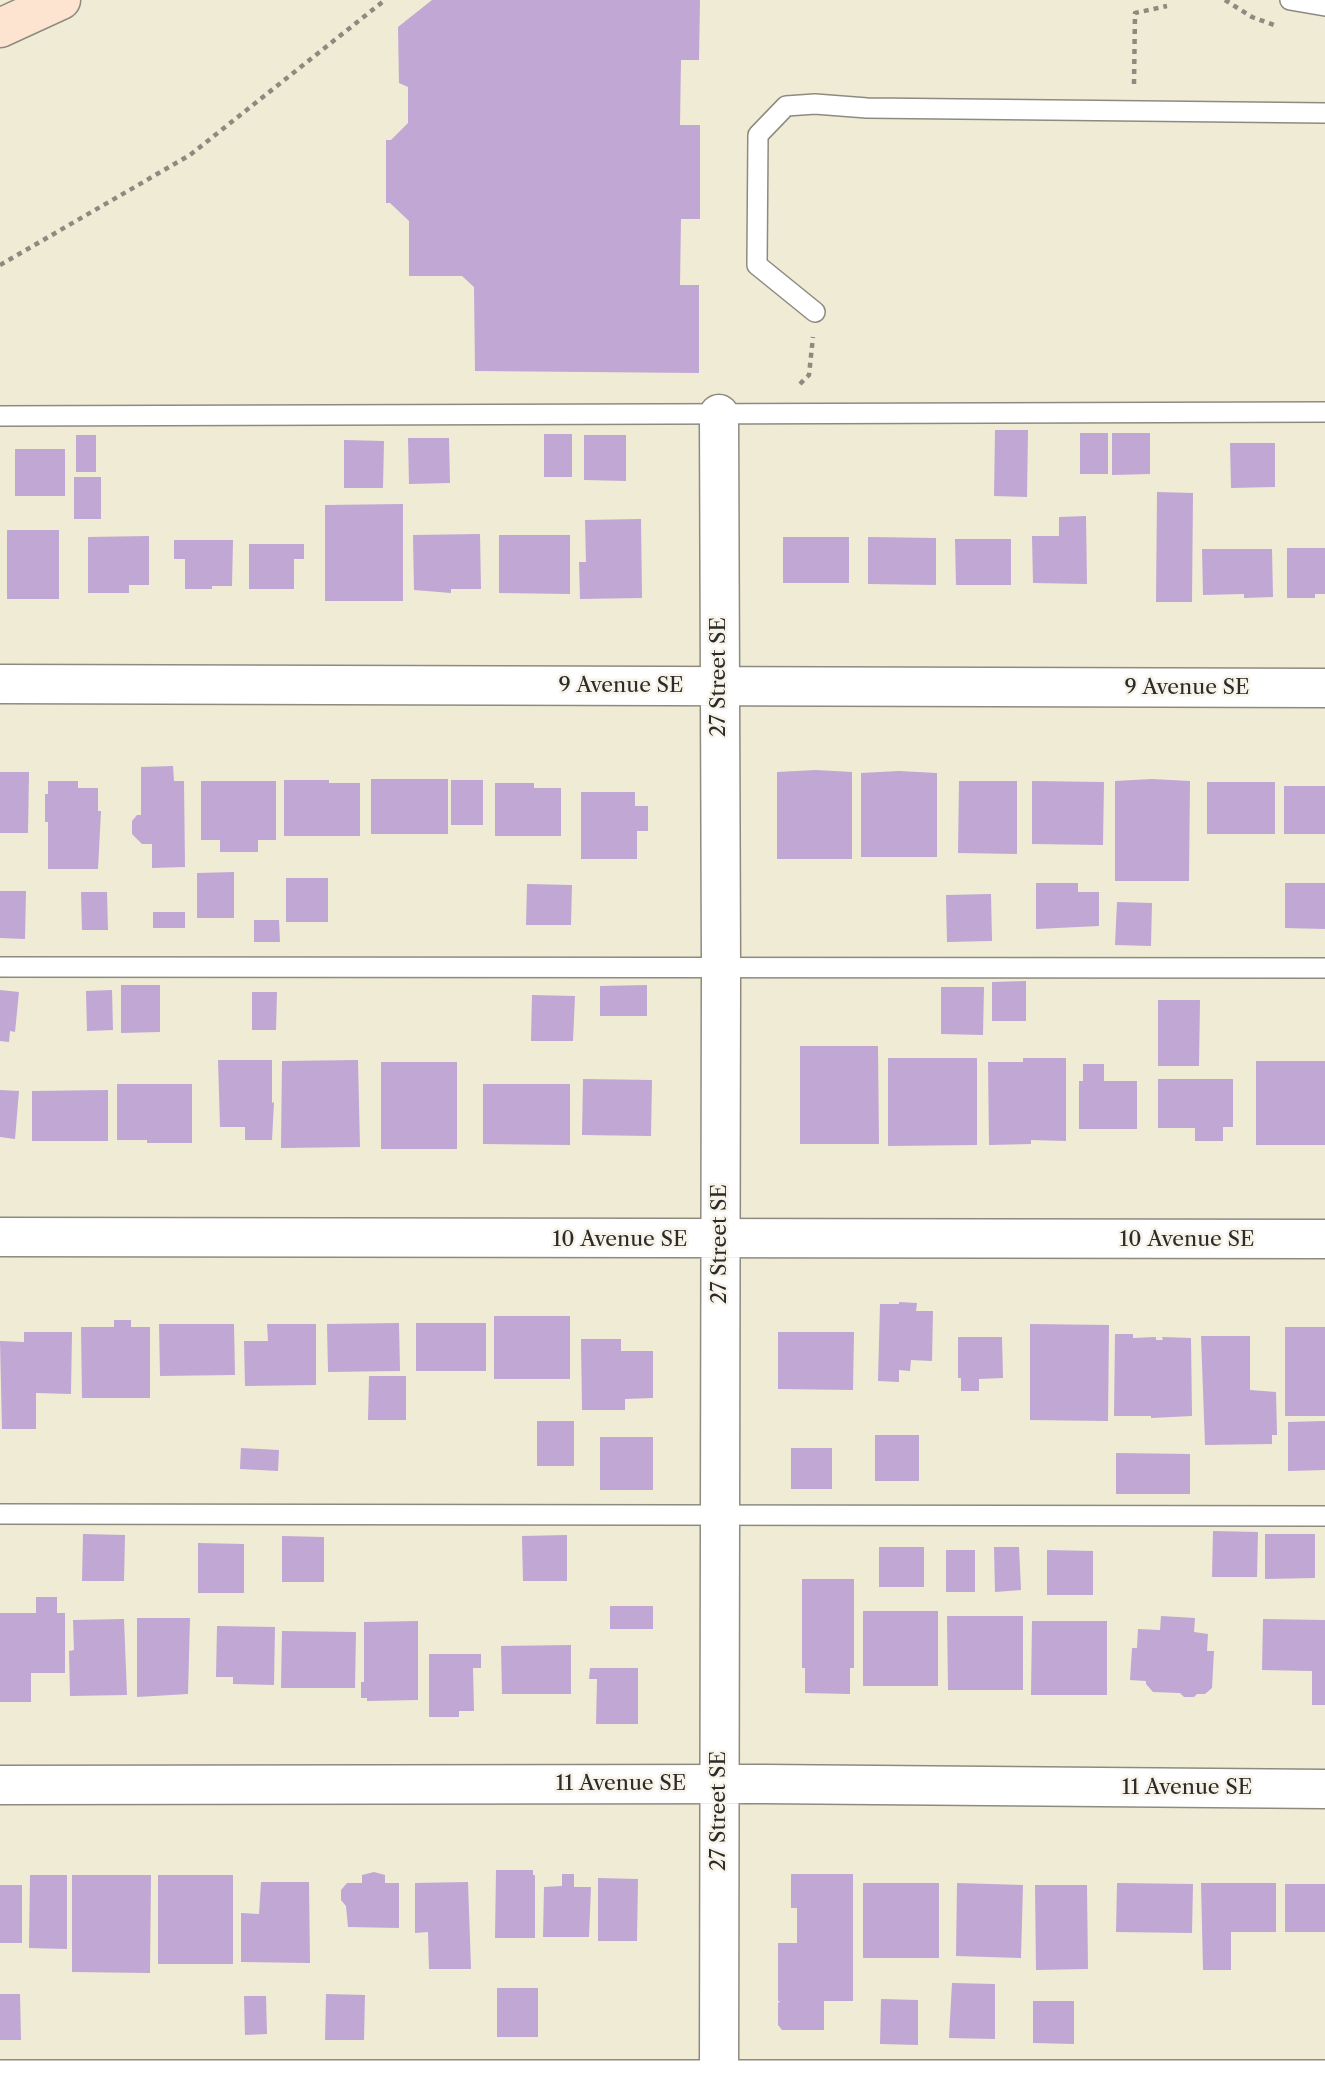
<!DOCTYPE html>
<style>
body{margin:0}
canvas{display:block;background:#efebd5}
</style>
<canvas width="1325" height="2074"></canvas>
<script>
const c = document.querySelector('canvas').getContext('2d');
c.lineJoin = 'round';
function fillPath(path, color) {
  c.fillStyle = color;
  c.fill(path, 'evenodd');
}
function shape(rows) {
  const path = new Path2D();
  for (const r of rows) {
    path.moveTo(r[0], r[1]);
    for (let i = 2; i < r.length; i += 2) path.lineTo(r[i], r[i + 1]);
  }
  return path;
}
function strokePath(path, color, width, dash) {
  c.strokeStyle = color;
  c.lineWidth = width;
  c.lineCap = dash ? 'butt' : 'round';
  c.setLineDash(dash || []);
  c.stroke(path);
}
function label(font, color, halo, rows, align = 'center') {
  c.font = font + ' "Libre Caslon Text",serif';
  c.lineWidth = 5;
  c.setLineDash([]);
  c.textBaseline = 'middle';
  c.strokeStyle = halo;
  c.fillStyle = color;
  for (const [text, x, y, turn = 0] of rows) {
    c.save();
    c.translate(x, y);
    c.rotate((+turn || 0) * Math.PI / 180);
    c.textAlign = isNaN(turn) ? turn : align;
    if (halo) c.strokeText(text, 0, 0);
    c.fillText(text, 0, 0);
    c.restore();
  }
}
fillPath(shape([
 [432,0,700,0,699,60,681,60,680,125,700,125,700,219,681,219,680,285,699,285,699,373,475,371,474,287,462,276,409,276,409,221,390,203,386,203,386,140,391,140,408,123,408,87,399,83,398,27],
 [995,430,1028,430,1027,497,994,496],
 [1080,433,1108,433,1108,474,1080,474],
 [1112,433,1150,433,1150,474,1112,475],
 [544,434,572,434,572,477,544,477],
 [76,435,96,435,96,472,76,472],
 [584,435,626,435,626,481,584,480],
 [408,438,449,438,450,483,409,484],
 [344,440,384,441,383,488,344,488],
 [1230,443,1275,443,1275,487,1231,488],
 [15,449,65,449,65,496,15,496],
 [74,477,101,477,101,519,74,519],
 [1157,492,1193,493,1192,602,1156,602],
 [403,504,403,601,325,601,325,505],
 [1086,516,1087,584,1033,583,1032,536,1059,536,1059,517],
 [641,519,642,598,580,599,579,562,586,562,585,520],
 [7,530,59,530,59,599,7,599],
 [480,534,481,589,451,589,451,593,414,590,413,535],
 [499,535,570,535,570,594,499,593],
 [149,536,149,585,129,585,129,593,88,593,88,537],
 [783,537,849,537,849,583,783,583],
 [868,537,936,538,936,585,868,584],
 [955,539,1011,539,1011,585,956,585],
 [174,540,233,540,232,586,212,586,212,589,185,589,185,559,174,559],
 [249,544,304,544,304,559,294,559,294,589,249,589],
 [1287,548,1325,548,1325,594,1315,594,1315,598,1287,598],
 [1202,549,1272,549,1273,597,1244,598,1244,594,1203,595],
 [173,766,174,781,184,781,185,867,152,868,152,844,142,844,132,834,132,821,137,815,141,815,141,767],
 [816,770,852,772,852,859,777,859,777,772],
 [899,771,937,773,937,857,861,857,861,773],
 [0,772,29,772,28,833,0,833],
 [371,779,448,779,448,834,371,834],
 [1152,779,1190,781,1189,881,1115,881,1115,781],
 [284,780,329,780,329,783,360,783,360,836,284,836],
 [451,780,483,780,483,825,451,825],
 [48,781,78,781,78,788,98,788,98,811,101,811,98,869,48,869,48,822,45,822,45,794,48,794],
 [201,781,276,781,276,840,258,840,258,852,220,852,220,840,201,840],
 [959,781,1017,781,1017,854,958,853],
 [1032,781,1104,782,1103,845,1032,844],
 [1207,782,1275,782,1275,834,1207,834],
 [495,783,534,783,534,788,561,788,561,836,495,836],
 [1284,786,1325,786,1325,834,1284,834],
 [581,792,635,792,635,806,648,806,648,831,637,831,637,859,581,859],
 [234,872,234,918,197,918,197,873],
 [286,878,328,878,328,922,286,922],
 [1036,883,1078,883,1078,892,1099,892,1099,926,1036,929],
 [1285,883,1325,883,1325,929,1285,928],
 [527,884,572,885,571,925,526,925],
 [0,891,26,891,25,939,0,938],
 [81,892,107,892,108,930,82,930],
 [991,894,992,941,947,942,946,895],
 [1117,902,1152,903,1151,946,1115,945],
 [153,912,185,912,185,928,153,928],
 [254,920,279,920,280,942,254,942],
 [1026,981,1026,1021,992,1021,992,982],
 [121,985,160,985,160,1032,121,1033],
 [647,985,647,1016,600,1016,600,986],
 [941,987,984,987,983,1035,941,1034],
 [0,990,19,992,15,1032,10,1031,9,1042,0,1041],
 [112,990,113,1030,87,1031,86,991],
 [252,992,277,992,276,1030,252,1030],
 [532,995,575,996,573,1041,531,1041],
 [1158,1000,1200,1000,1199,1066,1158,1066],
 [800,1046,878,1046,879,1144,800,1144],
 [888,1058,977,1058,977,1145,888,1146],
 [1023,1058,1066,1058,1066,1141,1031,1140,1031,1144,989,1145,988,1062,1023,1062],
 [218,1060,272,1060,272,1103,274,1102,272,1140,245,1140,245,1127,220,1127],
 [358,1060,360,1147,281,1148,282,1061],
 [1256,1061,1325,1061,1325,1145,1256,1145],
 [381,1062,457,1062,457,1149,381,1149],
 [1083,1064,1104,1064,1104,1081,1137,1081,1137,1129,1079,1129,1079,1081,1083,1081],
 [583,1079,652,1080,651,1136,582,1135],
 [1158,1079,1233,1079,1233,1127,1223,1127,1223,1141,1195,1141,1195,1128,1158,1128],
 [117,1084,192,1084,192,1143,147,1143,147,1140,117,1140],
 [483,1084,570,1084,570,1145,483,1144],
 [0,1090,19,1091,15,1139,0,1137],
 [108,1090,108,1141,32,1141,32,1091],
 [899,1302,917,1303,916,1311,933,1311,932,1361,911,1360,910,1371,899,1370,899,1382,878,1381,880,1304,899,1304],
 [494,1316,570,1316,570,1379,494,1379],
 [114,1320,131,1320,131,1327,150,1327,150,1398,82,1398,81,1327,114,1327],
 [399,1323,400,1371,328,1372,327,1324],
 [416,1323,486,1323,486,1371,416,1371],
 [159,1324,234,1324,235,1375,160,1376],
 [267,1324,316,1324,316,1385,245,1386,244,1341,268,1341],
 [1030,1324,1109,1325,1108,1421,1030,1420],
 [1285,1327,1325,1327,1325,1416,1285,1416],
 [24,1332,72,1332,71,1394,36,1393,36,1429,2,1429,0,1341,24,1342],
 [778,1332,854,1332,853,1390,778,1389],
 [1115,1334,1133,1334,1133,1338,1156,1337,1156,1340,1163,1340,1162,1337,1191,1338,1192,1416,1151,1418,1151,1416,1114,1416],
 [1201,1336,1250,1336,1250,1390,1276,1392,1277,1435,1272,1435,1272,1444,1205,1445],
 [958,1337,1002,1337,1003,1378,979,1379,979,1391,961,1391,961,1378,958,1378],
 [581,1339,621,1339,621,1351,653,1351,653,1398,625,1399,625,1410,582,1410],
 [369,1376,406,1376,406,1420,368,1420],
 [537,1421,574,1421,574,1466,537,1466],
 [1325,1421,1325,1470,1288,1471,1288,1422],
 [875,1435,919,1435,919,1481,875,1481],
 [600,1437,653,1437,653,1490,600,1490],
 [241,1448,279,1450,278,1471,240,1469],
 [791,1448,832,1448,832,1489,791,1489],
 [1116,1453,1190,1454,1190,1494,1116,1494],
 [1213,1531,1258,1532,1257,1577,1212,1577],
 [83,1534,125,1535,124,1581,82,1581],
 [1265,1534,1315,1534,1315,1578,1265,1579],
 [567,1535,567,1581,523,1581,522,1536],
 [282,1536,324,1537,324,1582,282,1582],
 [198,1543,244,1544,244,1593,198,1593],
 [879,1547,924,1547,924,1587,879,1587],
 [994,1547,1019,1547,1021,1590,995,1592],
 [946,1550,975,1550,975,1592,946,1592],
 [1047,1550,1093,1551,1093,1595,1047,1595],
 [802,1579,854,1579,854,1668,850,1668,850,1694,805,1693,805,1668,802,1668],
 [36,1597,57,1597,57,1613,65,1613,65,1673,31,1673,31,1702,0,1702,0,1613,36,1613],
 [610,1606,653,1606,653,1629,610,1629],
 [863,1611,938,1611,938,1686,863,1686],
 [947,1616,1023,1616,1023,1690,948,1690],
 [1161,1616,1195,1618,1194,1632,1208,1634,1207,1651,1214,1651,1212,1688,1205,1694,1197,1694,1194,1697,1184,1697,1180,1693,1153,1692,1146,1684,1146,1681,1130,1680,1132,1648,1137,1648,1138,1629,1160,1630],
 [137,1618,190,1618,188,1694,137,1697],
 [124,1619,127,1695,70,1696,69,1651,74,1650,73,1620],
 [1263,1619,1325,1620,1325,1705,1312,1705,1312,1671,1262,1670],
 [418,1621,418,1700,367,1701,367,1698,361,1698,361,1682,364,1682,364,1622],
 [1032,1621,1107,1621,1107,1695,1031,1695],
 [217,1626,275,1627,274,1685,233,1684,233,1677,216,1677],
 [282,1631,356,1632,355,1688,281,1688],
 [571,1645,571,1694,502,1694,501,1646],
 [429,1654,481,1654,481,1668,473,1668,474,1711,459,1711,459,1717,429,1717],
 [590,1668,638,1668,638,1724,596,1724,597,1679,589,1679],
 [496,1870,533,1870,533,1875,535,1875,535,1938,495,1938],
 [374,1872,385,1875,385,1883,399,1883,399,1928,348,1927,346,1906,341,1900,341,1890,347,1883,362,1883,362,1875],
 [562,1874,574,1874,574,1887,591,1887,589,1937,543,1937,544,1887,562,1886],
 [791,1874,853,1874,853,2001,824,2001,824,2030,782,2030,778,2025,778,2003,780,2001,778,2001,778,1943,797,1943,797,1908,791,1908],
 [30,1875,67,1875,67,1949,29,1948],
 [72,1875,151,1875,150,1973,72,1972],
 [158,1875,233,1875,233,1964,158,1964],
 [598,1878,638,1879,637,1941,598,1941],
 [261,1882,309,1882,310,1963,241,1962,241,1913,259,1914],
 [468,1882,471,1969,429,1969,428,1932,415,1933,415,1883],
 [863,1883,939,1883,939,1958,863,1958],
 [957,1883,1023,1885,1021,1958,956,1956],
 [1117,1883,1193,1884,1192,1933,1116,1932],
 [1201,1883,1276,1883,1276,1932,1231,1932,1231,1970,1203,1970],
 [1285,1884,1325,1884,1325,1932,1285,1932],
 [0,1885,22,1885,22,1943,0,1943],
 [1035,1885,1087,1885,1088,1969,1036,1970],
 [952,1983,995,1984,995,2039,949,2038],
 [497,1988,538,1988,538,2037,497,2037],
 [0,1994,20,1994,21,2040,0,2040],
 [326,1994,365,1995,364,2040,325,2040],
 [244,1996,266,1996,267,2034,245,2035],
 [881,1999,918,2000,918,2045,880,2044],
 [1033,2001,1074,2001,1074,2044,1033,2043]
]), '#c1a7d4');
const service = shape([
 [1290,0,1325,6],
 [815,312,757,265,758,135,786,106,815,104,867,108,1325,113],
 [0,416,1325,412],
 [0,967,1325,968],
 [0,1514,1325,1516],
 [0,2070,1325,2070]
]);
const minor = shape([
 [719,414,721,968,719,2074],
 [0,684,1325,688],
 [0,1237,1325,1239],
 [0,1785,763,1784,1325,1789]
]);
const secondary = shape([
 [0,28,61,0]
]);
strokePath(service, '#8d8b80', 22);
strokePath(minor, '#8d8b80', 41);
strokePath(secondary, '#8d8b80', 41);
strokePath(shape([
 [1225,0,1252,17,1274,25],
 [1134,84,1135,13,1167,6],
 [0,265,190,155,385,0],
 [800,384,809,375,813,337]
]), '#8d8b80', 4.5, [5, 5]);
strokePath(service, '#fff', 19);
strokePath(minor, '#fff', 38);
strokePath(secondary, '#fde4d1', 38);
label('21px', '#2b2b2b', '#f7f3e8', [
 ["27 Street SE",719,677,-90],
 ["9 Avenue SE",621,686],
 ["9 Avenue SE",1187,688],
 ["10 Avenue SE",620,1240],
 ["10 Avenue SE",1187,1240],
 ["27 Street SE",720,1244,-90],
 ["11 Avenue SE",621,1784],
 ["11 Avenue SE",1187,1788],
 ["27 Street SE",719,1811,-90]
]);
</script>
